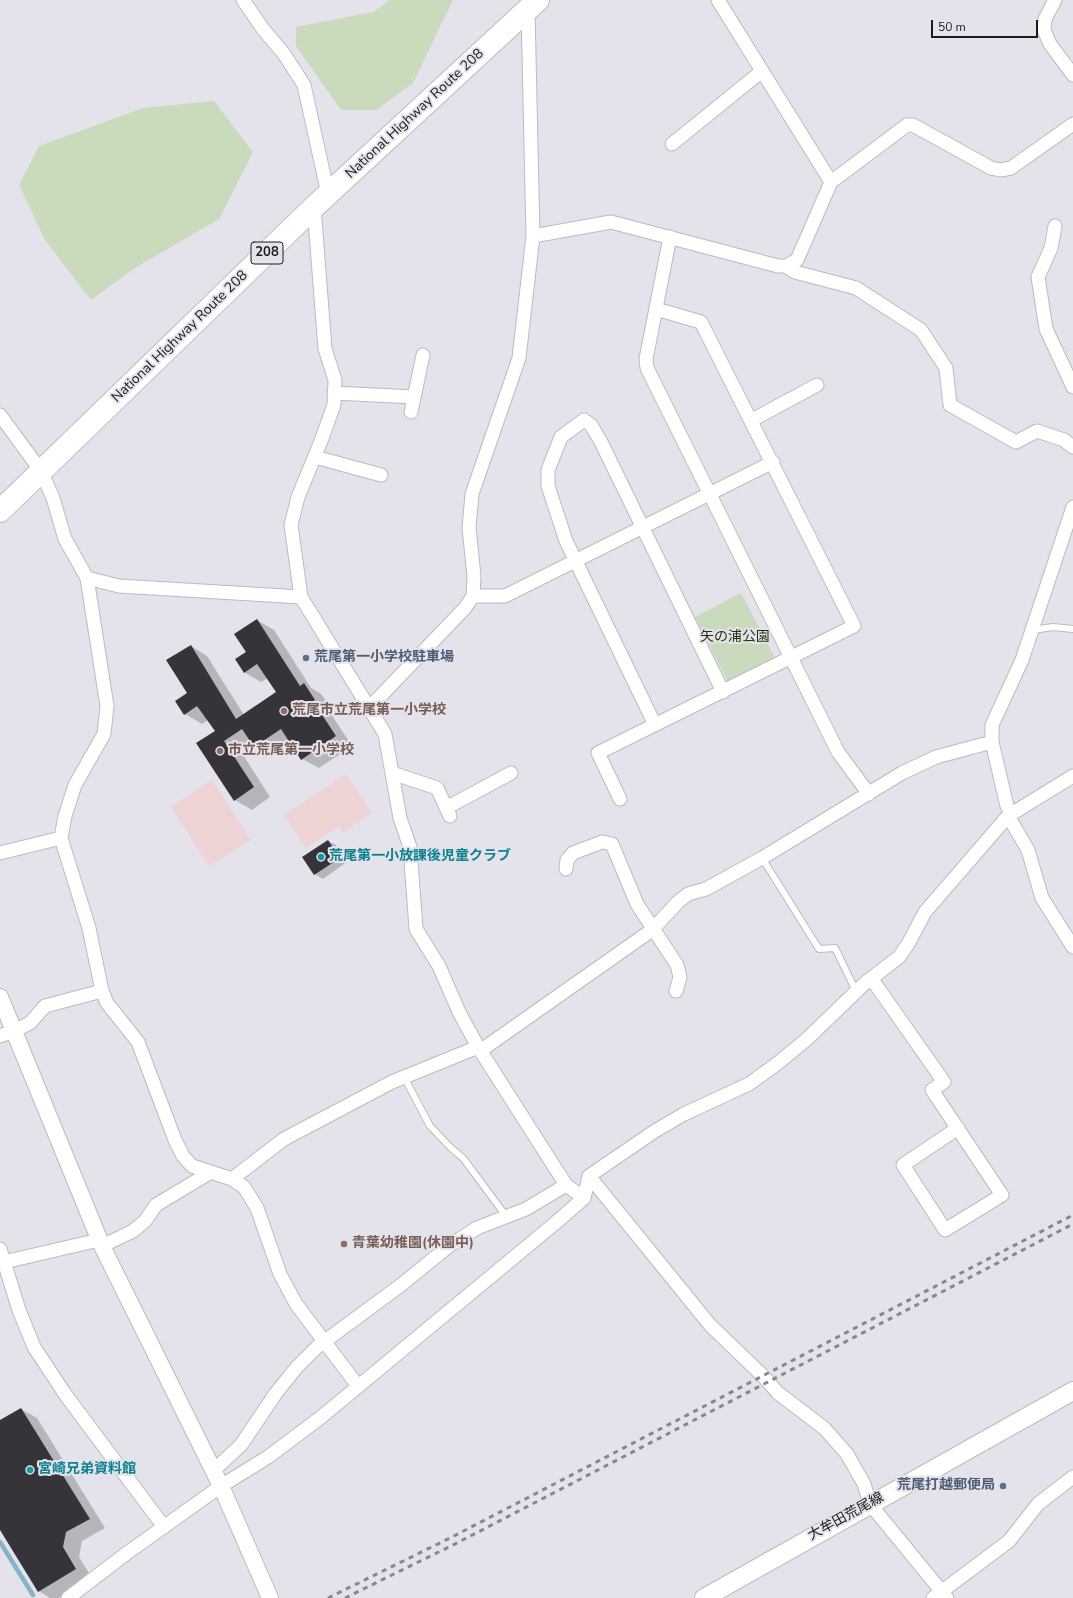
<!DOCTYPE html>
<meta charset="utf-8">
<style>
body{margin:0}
#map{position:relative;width:1073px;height:1598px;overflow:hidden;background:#e4e3eb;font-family:"Nunito Sans",sans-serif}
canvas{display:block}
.scale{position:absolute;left:931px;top:20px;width:107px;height:18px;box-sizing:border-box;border:2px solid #1b1b1d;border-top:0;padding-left:5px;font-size:12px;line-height:14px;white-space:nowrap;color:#1b1b1d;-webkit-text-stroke:3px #e4e3eb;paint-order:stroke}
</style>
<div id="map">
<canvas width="1073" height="1598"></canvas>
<div class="scale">50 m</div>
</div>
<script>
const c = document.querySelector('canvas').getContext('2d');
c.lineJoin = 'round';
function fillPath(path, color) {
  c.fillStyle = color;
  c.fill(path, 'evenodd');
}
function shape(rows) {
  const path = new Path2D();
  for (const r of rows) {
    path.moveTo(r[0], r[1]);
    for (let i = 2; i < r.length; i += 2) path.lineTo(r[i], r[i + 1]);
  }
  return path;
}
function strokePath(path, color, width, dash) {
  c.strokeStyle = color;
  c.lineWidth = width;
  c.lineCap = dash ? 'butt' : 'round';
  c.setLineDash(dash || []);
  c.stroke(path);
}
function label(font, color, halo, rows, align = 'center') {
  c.font = font + ' "Nunito Sans","Noto Sans JP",sans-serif';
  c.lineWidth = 4;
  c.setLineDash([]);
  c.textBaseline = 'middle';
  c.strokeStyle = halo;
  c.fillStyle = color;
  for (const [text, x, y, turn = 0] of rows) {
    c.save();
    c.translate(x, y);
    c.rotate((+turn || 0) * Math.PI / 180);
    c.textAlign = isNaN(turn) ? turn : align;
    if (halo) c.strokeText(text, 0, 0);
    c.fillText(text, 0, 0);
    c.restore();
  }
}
fillPath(shape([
 [346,774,372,813,343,833,339,826,306,848,284,815],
 [212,780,251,840,209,866,171,807]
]), '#eed3d4');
fillPath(shape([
 [390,0,453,0,413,83,376,110,341,110,296,46,296,27,373,12],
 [214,101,253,152,219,219,135,268,91,300,45,240,19,185,39,146,143,108],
 [741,593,775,658,728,682,695,617]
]), '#cadabd');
fillPath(shape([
 [257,620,274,630,311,688,321,694,332,709,329,711,352,746,319,768,302,759,291,743,271,755,255,746,252,742,240,750,270,797,252,810,235,800,216,731,208,720,202,724,185,714,189,693,191,646,207,656,244,715,278,693,268,678,261,682,244,672,248,652],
 [328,841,336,845,347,862,323,879,315,874],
 [21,1409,37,1418,105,1528,82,1541,79,1557,92,1578,59,1598,50,1598,39,1591,0,1528,0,1422]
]), '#0003');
strokePath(shape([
 [0,1542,33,1595]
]), '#85b3c7', 4.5);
fillPath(shape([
 [257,619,300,686,304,683,315,700,313,701,336,736,301,760,281,729,254,747,242,729,224,741,254,787,234,801,196,743,215,731,197,706,184,715,175,701,187,693,166,660,191,645,236,719,276,692,257,664,244,673,235,659,246,652,234,634],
 [328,840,340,858,314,875,302,857],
 [21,1408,90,1519,66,1532,63,1547,76,1569,38,1592,0,1530,0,1420]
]), '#353439');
const service = shape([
 [1033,630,1053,627,1073,629],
 [762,858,819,949,835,948,856,991],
 [404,1077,430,1126,451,1148,463,1158,506,1216]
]);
const minor = shape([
 [243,0,263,29,284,54,304,85,328,194],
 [1055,0,1045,19,1044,30,1050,44,1073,75],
 [672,144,762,71],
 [831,182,907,125,913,125,991,168,1000,170,1011,168,1073,124],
 [314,207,325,349,335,380,334,405,321,441,298,497,291,525,301,597,385,734,400,818,410,847,416,929,439,966,459,1012,478,1047,566,1185,584,1198],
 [1055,226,1051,248,1038,277,1046,329,1073,387],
 [533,236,611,222,778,266,786,266,797,260,831,182,718,0],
 [670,237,646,359,647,368,838,752,869,794],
 [786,266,795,272,856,288,921,330,946,368,950,405,1016,442,1037,431,1064,440,1073,447],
 [334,393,414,397],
 [411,412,423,355],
 [0,415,41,471,53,498,65,539,87,578,119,586,301,597],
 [752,420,817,385],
 [315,457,381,475],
 [87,578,107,706,104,734,75,785,65,816,61,838,89,928,102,991,107,1003,138,1042,175,1140,183,1156,192,1166,232,1179,244,1187,257,1208,280,1274,296,1304,358,1386],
 [473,596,505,596,773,462],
 [369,708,465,608,473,596,474,576,469,528,472,494,519,358,533,236,528,9],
 [655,725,566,541,548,486,548,470,561,437,584,420,591,425,601,442,723,692],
 [392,773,437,788,450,816],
 [620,799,598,753,854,626,701,322,656,309],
 [1007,806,992,742,992,725,1022,660,1073,507],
 [446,808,511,773],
 [1008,816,1028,850,1042,898,1073,947],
 [0,853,61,838],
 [566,869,567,860,573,853,602,842,612,844,637,904,677,965,680,977,676,991],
 [871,978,944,1082,932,1090,1002,1195,945,1230,903,1165,958,1128],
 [0,1036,14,1031,30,1023,45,1006,102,991],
 [480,1051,652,930,678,902,688,894,706,889,762,858,902,773,936,757,992,742],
 [589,1176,710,1325,763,1376,778,1393,824,1428,847,1454,864,1484,870,1504,947,1598],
 [232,1179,284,1139,392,1082,478,1047],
 [102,1246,133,1231,145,1221,156,1205,211,1172],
 [0,1249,19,1310,34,1347,65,1394,164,1527],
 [0,1263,99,1240],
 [213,1471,241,1445,276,1393,297,1367,317,1347,401,1285,449,1246,477,1228,526,1209,566,1185],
 [68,1598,127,1553,221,1486,268,1457,320,1418,553,1225,584,1198,589,1176,655,1131,684,1114,749,1084,778,1063,807,1039,864,984,899,957,908,944,925,912,1008,816,1073,776],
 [933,1598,1009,1541,1038,1504,1073,1477]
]);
const tertiary = shape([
 [0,997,102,1246,221,1486,270,1598]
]);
const secondary = shape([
 [704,1598,1073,1391]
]);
const trunk = shape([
 [0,511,314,207,538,0]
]);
strokePath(service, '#bbbac1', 8);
strokePath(minor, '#bbbac1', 15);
strokePath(tertiary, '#bbbac1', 18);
strokePath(secondary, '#bbbac1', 20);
strokePath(trunk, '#bbbac1', 24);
strokePath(service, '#fff', 6);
strokePath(minor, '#fff', 13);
strokePath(tertiary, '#fff', 16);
strokePath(secondary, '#fff', 18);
strokePath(trunk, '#fff', 22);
strokePath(shape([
 [328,1598,450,1538,1073,1215],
 [345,1598,453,1545,1073,1224]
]), '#87878c', 3, [5, 5]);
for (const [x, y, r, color] of [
 [306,658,4,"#5c6f8a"],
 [284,711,4,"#8d6e63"],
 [220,751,4,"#8d6e63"],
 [321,857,4,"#0f9aa8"],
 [344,1244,4,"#8d6e63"],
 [30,1470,4,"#0f9aa8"],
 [1003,1486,4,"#5c6f8a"]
]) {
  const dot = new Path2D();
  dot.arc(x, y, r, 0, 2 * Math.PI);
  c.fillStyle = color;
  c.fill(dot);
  strokePath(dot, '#e4e3eb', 1.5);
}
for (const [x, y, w] of [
 [267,253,32]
]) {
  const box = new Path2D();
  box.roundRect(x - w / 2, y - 11, w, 22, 3);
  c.fillStyle = '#e4e3eb';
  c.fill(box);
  strokePath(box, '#1b1b1d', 1);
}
label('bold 13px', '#1b1b1d', null, [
 ["208",267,253]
]);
label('14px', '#1b1b1d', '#e4e3eb', [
 ["National Highway Route 208",415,114,-43],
 ["National Highway Route 208",180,337,-44],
 ["大牟田荒尾線",846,1517,-29]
]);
label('14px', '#1f3309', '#e4e3eb', [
 ["矢の浦公園",735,638]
]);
label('bold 14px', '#4e5e75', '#e4e3eb', [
 ["荒尾第一小学校駐車場",314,658],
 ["荒尾打越郵便局",995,1486,"right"]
], 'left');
label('bold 14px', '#785e54', '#e4e3eb', [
 ["荒尾市立荒尾第一小学校",292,711],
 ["市立荒尾第一小学校",228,751],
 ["青葉幼稚園(休園中)",352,1244]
], 'left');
label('bold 14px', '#0d838f', '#e4e3eb', [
 ["荒尾第一小放課後児童クラブ",329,857],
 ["宮崎兄弟資料館",38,1470]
], 'left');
</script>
